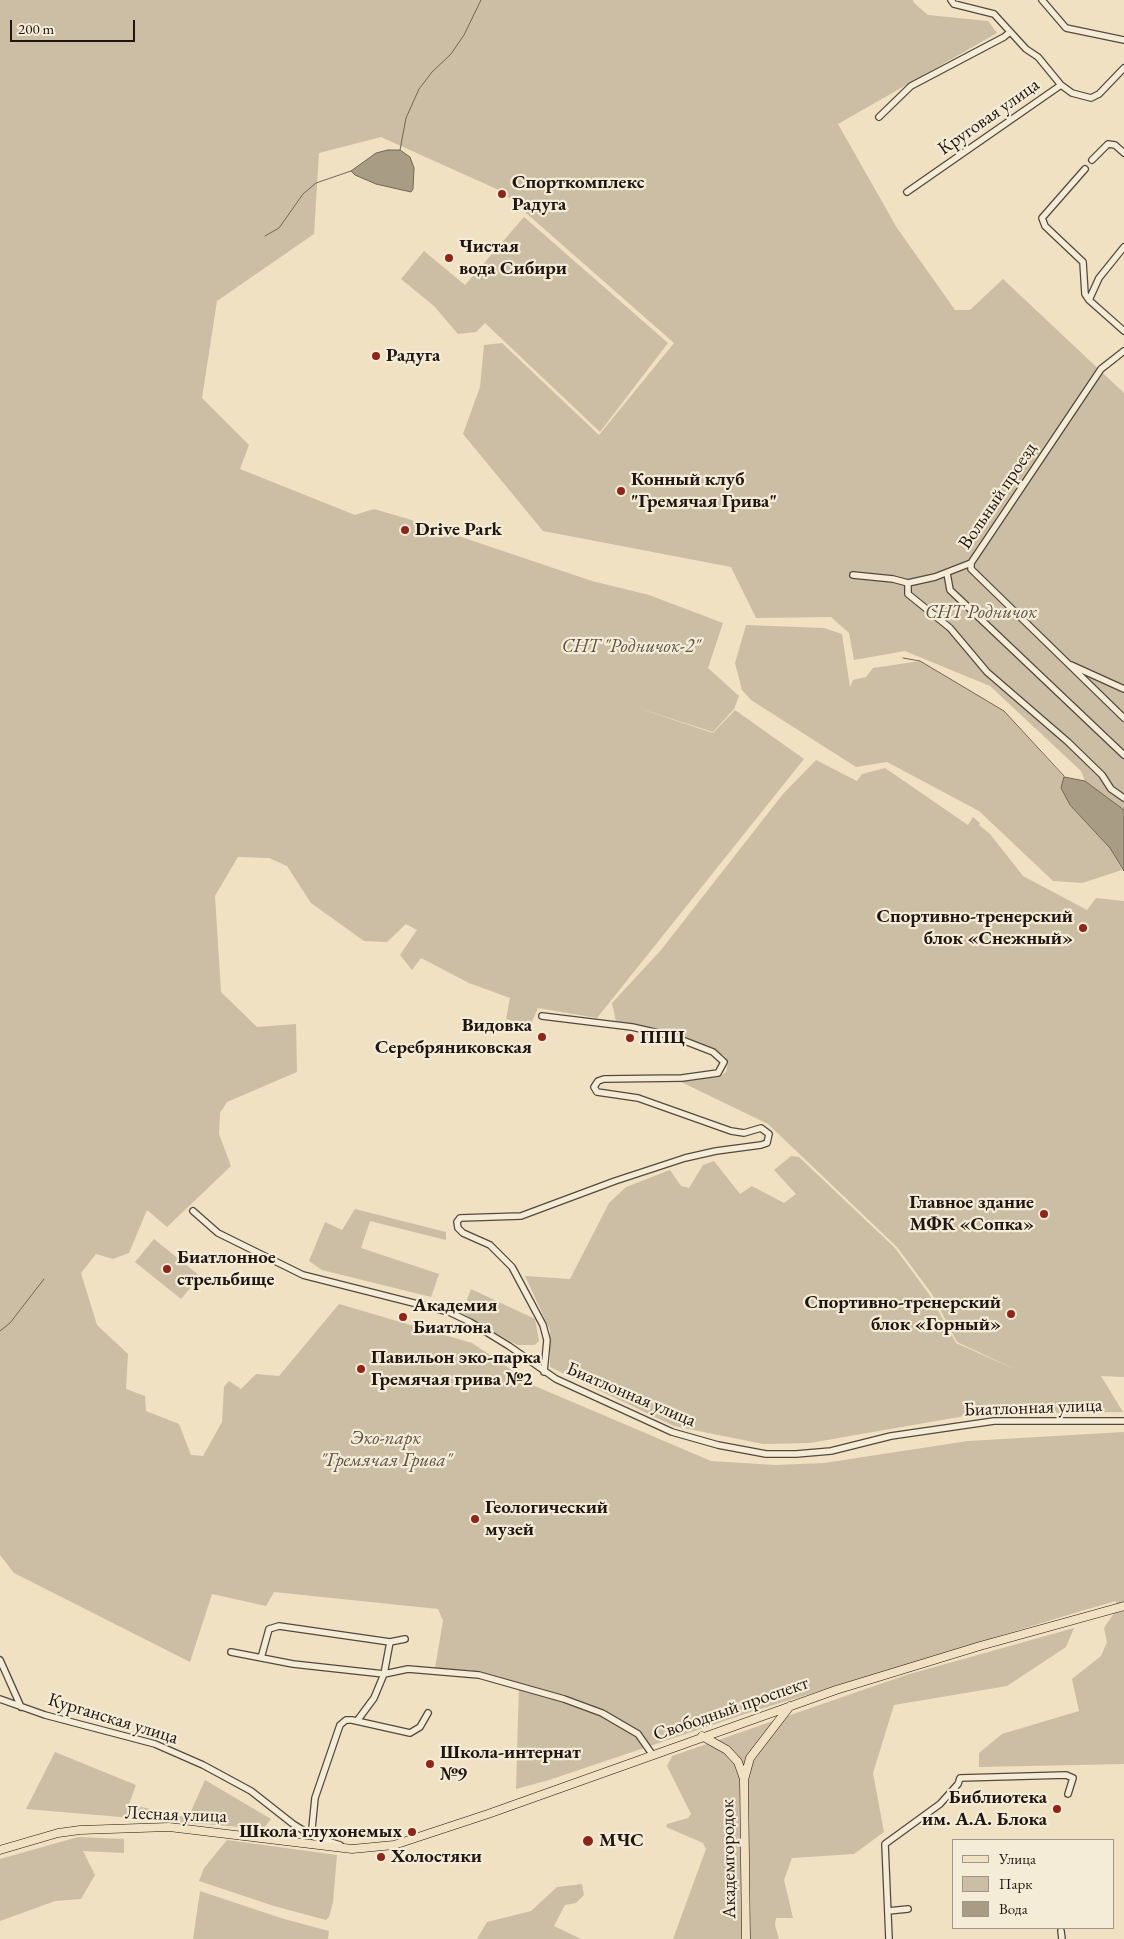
<!DOCTYPE html>
<meta charset="utf-8">
<style>
body{margin:0}
#map{position:relative;width:1124px;height:1939px;overflow:hidden;background:#efe1c2;font-family:"EB Garamond",serif}
canvas{display:block}
.legend{position:absolute;left:952px;top:1839px;width:162px;height:90px;box-sizing:border-box;background:#f5ecd7;border:1px solid #a09687;margin:0;padding:6px 9px;list-style:none;font-size:15px;color:#201510}
.legend li{display:flex;align-items:center;gap:10px;height:25px}
.legend b{width:25px;border:1px solid #a09687}
.scale{position:absolute;left:10px;top:20px;width:125px;height:22px;box-sizing:border-box;border:2px solid #201510;border-top:0;padding-left:6px;font-size:15px;line-height:18px;white-space:nowrap;color:#201510;-webkit-text-stroke:4px #f5ecd7;paint-order:stroke}
</style>
<div id="map">
<canvas width="1124" height="1939"></canvas>
<ul class="legend">
<li><b style="height:6px;background:#efe1c2"></b>Улица</li>
<li><b style="height:14px;background:#ccbea4"></b>Парк</li>
<li><b style="height:14px;background:#a99c85"></b>Вода</li>
</ul>
<div class="scale">200 m</div>
</div>
<script>
const c = document.querySelector('canvas').getContext('2d');
c.lineJoin = 'round';
function fillPath(path, color) {
  c.fillStyle = color;
  c.fill(path, 'evenodd');
}
function shape(rows) {
  const path = new Path2D();
  for (const r of rows) {
    path.moveTo(r[0], r[1]);
    for (let i = 2; i < r.length; i += 2) path.lineTo(r[i], r[i + 1]);
  }
  return path;
}
function strokePath(path, color, width, dash) {
  c.strokeStyle = color;
  c.lineWidth = width;
  c.lineCap = dash ? 'butt' : 'round';
  c.setLineDash(dash || []);
  c.stroke(path);
}
function label(font, color, halo, rows, align = 'center') {
  c.font = font + ' "EB Garamond",serif';
  c.lineWidth = 4.5;
  c.setLineDash([]);
  c.textBaseline = 'middle';
  c.strokeStyle = halo;
  c.fillStyle = color;
  for (const [text, x, y, turn = 0] of rows) {
    c.save();
    c.translate(x, y);
    c.rotate((+turn || 0) * Math.PI / 180);
    c.textAlign = isNaN(turn) ? turn : align;
    if (halo) c.strokeText(text, 0, 0);
    c.fillText(text, 0, 0);
    c.restore();
  }
}
fillPath(shape([
 [0,0,913,0,914,3,928,15,988,21,997,33,838,124,897,228,955,310,970,310,1003,279,1124,393,1124,810,1085,781,1081,771,990,686,905,651,854,660,849,633,831,617,756,618,731,567,543,531,463,434,480,387,484,345,502,343,599,435,674,343,501,191,381,137,319,153,314,234,217,301,202,398,249,445,240,469,355,515,374,509,405,518,592,581,649,595,723,623,708,668,739,696,734,709,713,732,632,706,713,733,735,710,804,759,597,1018,538,1008,530,1026,506,1019,510,998,469,983,421,958,412,970,400,955,417,930,406,924,387,942,364,941,311,903,287,866,269,858,238,857,215,896,221,992,257,1027,296,1024,297,1072,227,1102,220,1113,219,1134,231,1166,167,1227,147,1210,129,1253,113,1259,96,1254,81,1273,97,1325,128,1354,126,1389,145,1396,146,1411,179,1424,191,1455,203,1456,222,1422,224,1387,229,1381,241,1389,256,1374,279,1376,339,1304,472,1343,535,1386,711,1461,775,1465,824,1463,968,1441,1124,1432,1124,1602,1116,1604,1116,1601,1081,1611,754,1711,549,1780,516,1789,519,1684,475,1671,435,1668,443,1621,438,1609,274,1592,266,1606,212,1594,190,1662,14,1573,0,1555],
 [524,217,668,343,600,432,485,323,476,332,458,334,434,306,401,279,424,251,465,285],
 [746,625,824,628,842,634,850,687,853,680,866,677,873,668,920,661,1004,711,1064,777,1061,788,1070,805,1110,848,1122,870,1082,883,1053,881,979,811,887,762,856,767,751,700,742,690,735,663],
 [816,760,857,781,862,774,885,768,968,825,973,817,980,823,979,825,990,834,1023,876,1087,910,1096,898,1124,901,1124,1377,1101,1376,1123,1412,976,1414,810,1443,763,1444,674,1426,550,1367,550,1330,525,1276,570,1279,609,1203,626,1187,670,1170,681,1186,689,1188,703,1165,714,1161,740,1194,752,1186,784,1203,796,1194,774,1170,791,1156,799,1157,895,1248,929,1294,956,1343,1019,1371,957,1342,932,1294,897,1247,768,1124,679,1081,719,1077,726,1072,728,1063,725,1056,696,1042,662,1031,616,1022,612,1003,661,950,783,794],
 [355,1209,446,1232,446,1240,370,1221,361,1248,439,1274,431,1297,322,1270,309,1261,325,1222,342,1230],
 [154,1239,200,1276,181,1299,135,1262],
 [471,1289,535,1319,539,1341,535,1345,517,1345,462,1313],
 [1124,1611,1124,1764,979,1767,979,1753,1002,1734,1079,1711,1072,1679,1101,1656,1107,1642,1104,1628,1114,1613],
 [1074,1628,1066,1647,1007,1686,894,1705,873,1773,884,1832,854,1854,792,1858,784,1880,793,1918,776,1918,775,1925,779,1939,673,1939,706,1849,703,1843,666,1827,667,1824,688,1818,691,1814,667,1766,672,1756,906,1675],
 [55,1752,136,1785,129,1804,188,1818,205,1780,271,1819,263,1829,26,1809],
 [78,1837,124,1839,124,1853,83,1851,95,1875,81,1899,55,1901,0,1921,0,1859],
 [227,1840,337,1855,333,1902,329,1917,326,1920,274,1906,199,1881,204,1868],
 [582,1884,584,1895,576,1903,565,1905,554,1926,581,1939,477,1939,487,1922,531,1911,557,1887],
 [200,1891,284,1919,329,1931,328,1939,193,1939]
]), '#ccbea4');
const water = shape([
 [388,150,400,150,410,157,414,168,413,189,411,192,376,184,355,175,351,171,376,153,388,150],
 [1064,777,1085,781,1124,810,1124,871,1110,848,1070,805,1061,788,1064,777]
]);
fillPath(water, '#a99c85');
strokePath(water, '#726656', 1);
strokePath(shape([
 [400,150,406,118,419,89,432,72,451,54,464,35,481,0],
 [265,236,279,228,303,194,316,183,351,171],
 [903,658,920,661,1004,711,1064,776],
 [0,1331,10,1323,44,1279]
]), '#726656', 1);
const minor = shape([
 [951,0,954,4,994,14,1026,49,1038,57,1061,85],
 [1042,0,1066,28,1124,40],
 [879,117,911,86,1004,37,1010,32],
 [1092,160,1108,144,1115,145,1124,153],
 [1085,169,1042,218,1045,226,1083,262,1085,294,1089,300],
 [907,192,1061,85,1072,93,1091,98,1099,94,1124,68],
 [1124,247,1099,278,1089,300,1124,331],
 [971,563,971,569,1124,718],
 [947,573,950,590,1124,755],
 [853,575,893,579,908,583,935,577,971,563,1101,369,1124,351],
 [908,583,908,594,950,628,987,672,1068,742,1102,775,1111,789,1124,798],
 [1071,665,1124,689],
 [542,1016,632,1027,672,1036,713,1052,724,1062,718,1073,682,1078,604,1079,598,1081,594,1087,597,1092,638,1098,731,1131,744,1133,761,1128,769,1134,767,1143,761,1145,716,1151,685,1158,615,1181,521,1216,460,1218,457,1222,458,1228,463,1233,490,1245,512,1267,543,1325,547,1340,544,1372],
 [193,1211,218,1233,303,1275,449,1312,470,1322,509,1346,556,1379,672,1432,718,1445,766,1454,796,1454,831,1451,891,1436,994,1421,1124,1421],
 [231,1652,293,1664,384,1674,408,1669,479,1675,564,1699,602,1713,638,1734,652,1754],
 [261,1658,269,1629,279,1626,390,1642,405,1639],
 [0,1660,21,1707],
 [0,1699,45,1715,155,1744,203,1765,251,1791,293,1824,314,1837,340,1845],
 [357,1721,374,1698,384,1674,390,1642],
 [314,1837,312,1828,315,1798,340,1725,346,1720,352,1720,410,1733,420,1727,428,1713],
 [888,1911,908,1909],
 [1061,1931,1062,1939],
 [889,1939,885,1844,940,1804,958,1784,960,1778,1066,1775,1073,1778,1068,1794]
]);
const major = shape([
 [702,1736,727,1750,738,1762,744,1779],
 [0,1850,58,1833,80,1830,169,1827,352,1849,394,1845,488,1814,836,1690,980,1646,1124,1606],
 [746,1939,744,1780,750,1758,790,1706]
]);
strokePath(minor, '#54483c', 8);
strokePath(major, '#201510', 9);
strokePath(minor, '#f5ecd7', 5.5);
strokePath(major, '#efe1c2', 8);
for (const [x, y, r, color] of [
 [502,194,5,"#8f2418"],
 [449,258,5,"#8f2418"],
 [376,356,5,"#8f2418"],
 [621,491,5,"#8f2418"],
 [405,530,5,"#8f2418"],
 [1083,928,5,"#8f2418"],
 [542,1037,5,"#8f2418"],
 [630,1038,5,"#8f2418"],
 [1044,1214,5,"#8f2418"],
 [167,1269,5,"#8f2418"],
 [1011,1314,5,"#8f2418"],
 [403,1317,5,"#8f2418"],
 [361,1369,5,"#8f2418"],
 [475,1519,5,"#8f2418"],
 [430,1764,5,"#8f2418"],
 [1057,1809,5,"#8f2418"],
 [412,1832,5,"#8f2418"],
 [588,1841,6,"#8f2418"],
 [381,1857,5,"#8f2418"]
]) {
  const dot = new Path2D();
  dot.arc(x, y, r, 0, 2 * Math.PI);
  c.fillStyle = color;
  c.fill(dot);
  strokePath(dot, '#f5ecd7', 2);
}
label('19px', '#201510', '#f5ecd7', [
 ["Круговая улица",989,117,-35],
 ["Вольный проезд",998,496,-56],
 ["Биатлонная улица",631,1395,23],
 ["Биатлонная улица",1033,1408,-2],
 ["Свободный проспект",731,1709,-19],
 ["Курганская улица",113,1719,17],
 ["Лесная улица",176,1815,2],
 ["Академгородок",729,1859,-91]
]);
label('bold 19px', '#201510', '#f5ecd7', [
 ["Спорткомплекс",512,183],
 ["Радуга",512,205],
 ["Чистая",459,247],
 ["вода Сибири",459,269],
 ["Радуга",386,356],
 ["Конный клуб",631,480],
 ["\"Гремячая Грива\"",631,502],
 ["Drive Park",415,530],
 ["Спортивно-тренерский",1073,917,"right"],
 ["блок «Снежный»",1073,939,"right"],
 ["Видовка",532,1026,"right"],
 ["Серебряниковская",532,1048,"right"],
 ["ППЦ",640,1038],
 ["Главное здание",1034,1203,"right"],
 ["МФК «Сопка»",1034,1225,"right"],
 ["Биатлонное",177,1258],
 ["стрельбище",177,1280],
 ["Спортивно-тренерский",1001,1303,"right"],
 ["блок «Горный»",1001,1325,"right"],
 ["Академия",413,1306],
 ["Биатлона",413,1328],
 ["Павильон эко-парка",371,1358],
 ["Гремячая грива №2",371,1380],
 ["Геологический",485,1508],
 ["музей",485,1530],
 ["Школа-интернат",440,1753],
 ["№9",440,1775],
 ["Библиотека",1047,1798,"right"],
 ["им. А.А. Блока",1047,1820,"right"],
 ["Школа глухонемых",402,1832,"right"],
 ["МЧС",599,1841],
 ["Холостяки",391,1857]
], 'left');
label('italic 19px', '#5c5044', '#f5ecd7', [
 ["СНТ Родничок",981,613],
 ["СНТ \"Родничок-2\"",631,647],
 ["Эко-парк",386,1439],
 ["\"Гремячая Грива\"",386,1461]
]);
</script>
